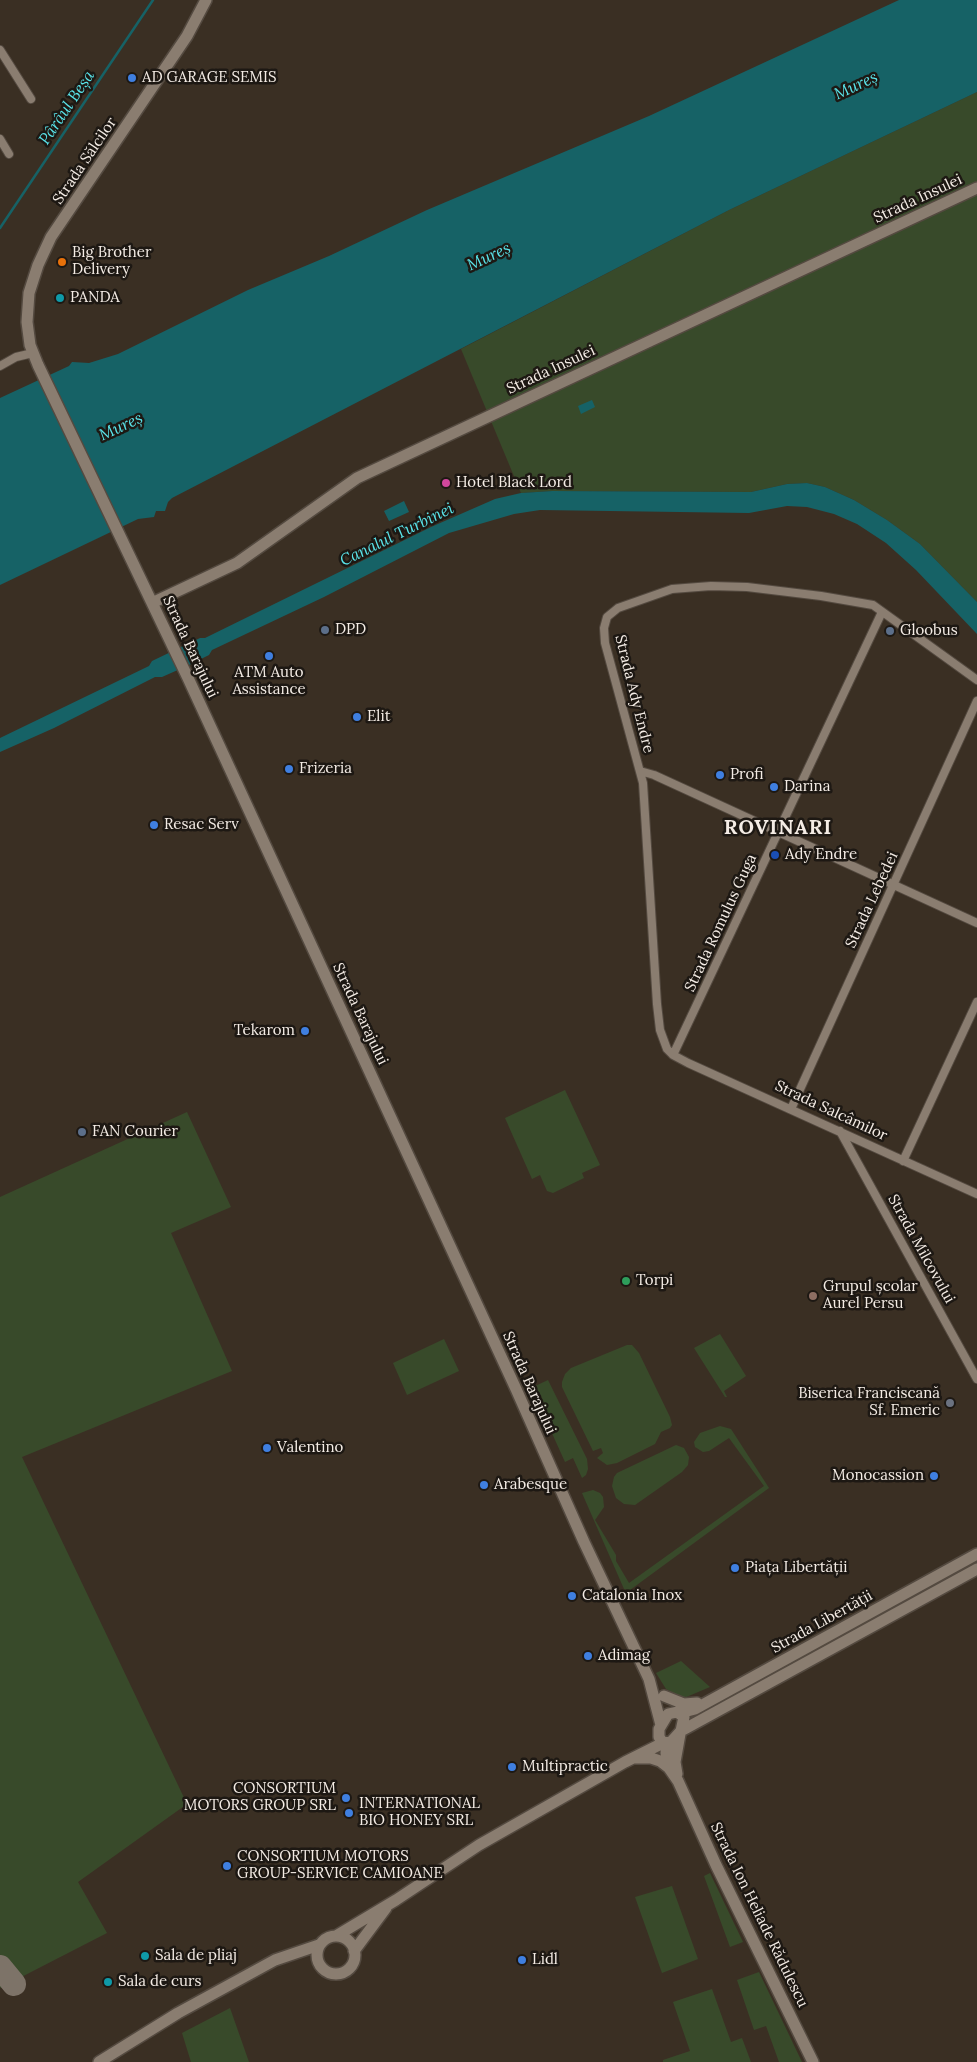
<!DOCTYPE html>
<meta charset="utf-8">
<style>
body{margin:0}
canvas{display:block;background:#3a2f23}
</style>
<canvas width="977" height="2062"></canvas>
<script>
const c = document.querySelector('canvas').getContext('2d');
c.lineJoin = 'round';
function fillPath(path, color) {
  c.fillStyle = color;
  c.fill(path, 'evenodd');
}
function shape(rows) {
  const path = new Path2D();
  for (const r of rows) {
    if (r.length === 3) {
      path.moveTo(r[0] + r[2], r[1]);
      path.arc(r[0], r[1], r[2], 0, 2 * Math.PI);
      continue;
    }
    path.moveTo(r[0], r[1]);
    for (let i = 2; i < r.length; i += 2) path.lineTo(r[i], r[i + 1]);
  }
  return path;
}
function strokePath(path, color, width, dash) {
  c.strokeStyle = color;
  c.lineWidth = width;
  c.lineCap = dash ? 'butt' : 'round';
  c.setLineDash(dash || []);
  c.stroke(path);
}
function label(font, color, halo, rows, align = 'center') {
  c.font = font + ' Lora,serif';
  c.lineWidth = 5;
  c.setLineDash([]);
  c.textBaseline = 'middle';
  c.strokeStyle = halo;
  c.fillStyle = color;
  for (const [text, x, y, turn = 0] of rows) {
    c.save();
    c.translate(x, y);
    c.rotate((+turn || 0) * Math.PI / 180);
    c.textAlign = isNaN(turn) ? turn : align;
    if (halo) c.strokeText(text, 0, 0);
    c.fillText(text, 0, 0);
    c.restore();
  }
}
fillPath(shape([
 [977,92,977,602,920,544,887,520,854,500,825,487,807,483,787,484,751,492,552,491,521,493,461,349,729,210],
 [565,1090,600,1165,582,1173,584,1178,553,1193,547,1191,540,1175,532,1179,505,1118],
 [187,1112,231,1207,171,1233,232,1371,22,1457,187,1804,78,1882,107,1933,0,1988,0,1197],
 [720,1334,746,1376,724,1391,727,1397,725,1397,694,1348],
 [444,1339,459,1371,407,1395,393,1363],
 [627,1345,632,1345,639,1353,670,1417,672,1425,670,1428,661,1432,655,1444,617,1463,607,1465,597,1458,603,1453,601,1448,593,1451,562,1387,562,1382,565,1374,571,1368],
 [548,1380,587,1459,588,1469,586,1475,582,1478,573,1458,565,1462,541,1409,545,1406,541,1397,537,1399,531,1388],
 [720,1426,731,1429,769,1488,630,1590,624,1589,582,1493,593,1490,600,1493,603,1497,604,1507,595,1520,616,1555,616,1561,629,1583,764,1486,729,1438,709,1451,703,1452,695,1447,694,1442,700,1433],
 [676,1445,684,1448,689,1457,688,1465,682,1472,635,1505,624,1504,616,1498,612,1486,614,1477,617,1473],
 [681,1661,710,1687,684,1698,666,1689,656,1673],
 [710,1873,743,1942,730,1947,704,1876],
 [672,1886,698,1959,662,1973,635,1897],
 [759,1972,802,2062,779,2062,766,2026,754,2030,737,1980],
 [712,1989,731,2042,742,2038,751,2062,663,2062,663,2060,690,2051,673,2002],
 [230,2008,249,2062,191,2062,182,2033]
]), '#384a2a');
fillPath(shape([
 [899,0,977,0,977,92,729,210,172,498,168,502,165,511,156,511,154,517,138,519,0,585,0,398,69,366,72,362,89,363,118,354,248,290,329,256,427,210,649,116],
 [592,400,595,407,581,414,578,406],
 [807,483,825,487,854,500,887,520,920,544,977,602,977,634,916,570,886,543,857,524,834,514,807,507,787,506,749,513,540,510,514,514,449,533,324,597,212,650,209,655,189,665,162,677,155,677,54,728,0,752,0,738,149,666,152,661,200,638,205,638,431,527,495,499,521,493,552,491,751,492,787,484],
 [404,501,409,512,389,521,384,511]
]), '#166266');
strokePath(shape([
 [0,228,153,0]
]), '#166266', 2.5);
strokePath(shape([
 [0,1967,14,1984]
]), '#7d7368', 24);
const street = shape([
 [0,50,31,99],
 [0,139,9,154],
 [0,366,16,357,33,353],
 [977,680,873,605,821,596,747,587,711,586,672,589,618,608,607,617,604,628,605,643,643,783,657,1004,660,1030,667,1049,673,1055,688,1063,977,1194],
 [640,771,654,775,977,923],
 [673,1055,882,612],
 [791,1109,977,701],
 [840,1131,977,1379],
 [903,1161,977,1002]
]);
const secondary = shape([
 [206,0,187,36,51,237,38,265,29,293,27,322,30,345,38,365,188,678,516,1389,584,1542,649,1679,661,1725],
 [152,603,237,563,357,478,977,188],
 [664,1696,684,1704,697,1703],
 [677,1712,684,1717,681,1731,671,1742,663,1743,659,1737,659,1729,668,1714,677,1712],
 [680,1713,695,1709,977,1554],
 [681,1731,977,1569],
 [667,1743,666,1753,669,1768,678,1781,716,1865,813,2062],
 [635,1758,651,1758,660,1761,669,1768],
 [677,1774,675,1762,680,1734],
 [336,1936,396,1900,479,1845,625,1762,663,1743],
 [336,1955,19],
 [354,1951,386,1908],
 [99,2062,178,2013,275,1960,319,1945]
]);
strokePath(street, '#544a40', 10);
strokePath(secondary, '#544a40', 14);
strokePath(street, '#8a7d70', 8);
strokePath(secondary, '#8a7d70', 11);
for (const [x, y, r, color] of [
 [132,78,5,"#3f7fe0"],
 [62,262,5,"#e8710a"],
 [60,298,5,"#0f9aa8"],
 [446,483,5,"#d1479c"],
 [325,630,5,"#5c6f8a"],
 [890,631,5,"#5c6f8a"],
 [269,656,5,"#3f7fe0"],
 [357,717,5,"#3f7fe0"],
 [289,769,5,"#3f7fe0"],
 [720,775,5,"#3f7fe0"],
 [774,787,5,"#3f7fe0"],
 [154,825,5,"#3f7fe0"],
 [775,855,5,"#1a4fb4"],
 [305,1031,5,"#3f7fe0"],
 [82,1132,5,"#5c6f8a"],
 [626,1281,5,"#2e9e5b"],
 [813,1296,5,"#8d6e63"],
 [950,1403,5,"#6b7280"],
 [267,1448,5,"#3f7fe0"],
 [934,1476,5,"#3f7fe0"],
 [484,1485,5,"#3f7fe0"],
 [735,1568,5,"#3f7fe0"],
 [572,1596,5,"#3f7fe0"],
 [588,1656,5,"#3f7fe0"],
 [512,1767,5,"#3f7fe0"],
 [346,1798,5,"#3f7fe0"],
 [349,1813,5,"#3f7fe0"],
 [227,1866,5,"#3f7fe0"],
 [145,1956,5,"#0f9aa8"],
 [522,1960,5,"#3f7fe0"],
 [108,1982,5,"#0f9aa8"]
]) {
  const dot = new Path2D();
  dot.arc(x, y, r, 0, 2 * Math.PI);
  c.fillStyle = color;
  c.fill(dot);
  strokePath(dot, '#1d1813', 2);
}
label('15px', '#f4ece5', '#1d1813', [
 ["AD GARAGE SEMIS",142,78],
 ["Big Brother",72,253],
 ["Delivery",72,270],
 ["PANDA",70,298],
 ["Hotel Black Lord",456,483],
 ["DPD",335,630],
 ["Gloobus",900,631],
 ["ATM Auto",269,673,"center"],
 ["Assistance",269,690,"center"],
 ["Elit",367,717],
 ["Frizeria",299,769],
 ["Profi",730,775],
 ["Darina",784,787],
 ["Resac Serv",164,825],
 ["Ady Endre",785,855],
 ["Tekarom",295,1031,"right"],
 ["FAN Courier",92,1132],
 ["Torpi",636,1281],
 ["Grupul școlar",823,1287],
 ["Aurel Persu",823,1304],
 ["Biserica Franciscană",940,1394,"right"],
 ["Sf. Emeric",940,1411,"right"],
 ["Valentino",277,1448],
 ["Monocassion",924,1476,"right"],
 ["Arabesque",494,1485],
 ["Piața Libertății",745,1568],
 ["Catalonia Inox",582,1596],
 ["Adimag",598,1656],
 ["Multipractic",522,1767],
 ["CONSORTIUM",336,1789,"right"],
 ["MOTORS GROUP SRL",336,1806,"right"],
 ["INTERNATIONAL",359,1804],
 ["BIO HONEY SRL",359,1821],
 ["CONSORTIUM MOTORS",237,1857],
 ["GROUP-SERVICE CAMIOANE",237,1874],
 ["Sala de pliaj",155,1956],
 ["Lidl",532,1960],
 ["Sala de curs",118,1982]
], 'left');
label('15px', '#f4ece5', '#1d1813', [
 ["Strada Sălcilor",85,161,-56],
 ["Strada Insulei",918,199,-25],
 ["Strada Insulei",551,370,-25],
 ["Strada Barajului",190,647,65],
 ["Strada Ady Endre",634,694,76],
 ["Strada Lebedei",872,900,-65],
 ["Strada Romulus Guga",721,923,-65],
 ["Strada Barajului",360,1014,65],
 ["Strada Salcâmilor",831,1111,25],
 ["Strada Milcovului",921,1249,61],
 ["Strada Barajului",529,1383,66],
 ["Strada Libertății",822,1622,-29],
 ["Strada Ion Heliade Rădulescu",759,1915,64]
]);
label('italic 16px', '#5ae4ea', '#1d1813', [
 ["Mureș",856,86,-25],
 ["Pârâul Beșa",67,108,-56],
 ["Mureș",489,257,-25],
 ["Mureș",121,427,-25],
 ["Canalul Turbinei",397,535,-26]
]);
c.letterSpacing = '1px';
label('bold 20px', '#f4ece5', '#1d1813', [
 ["ROVINARI",778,828]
]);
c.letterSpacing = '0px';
</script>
